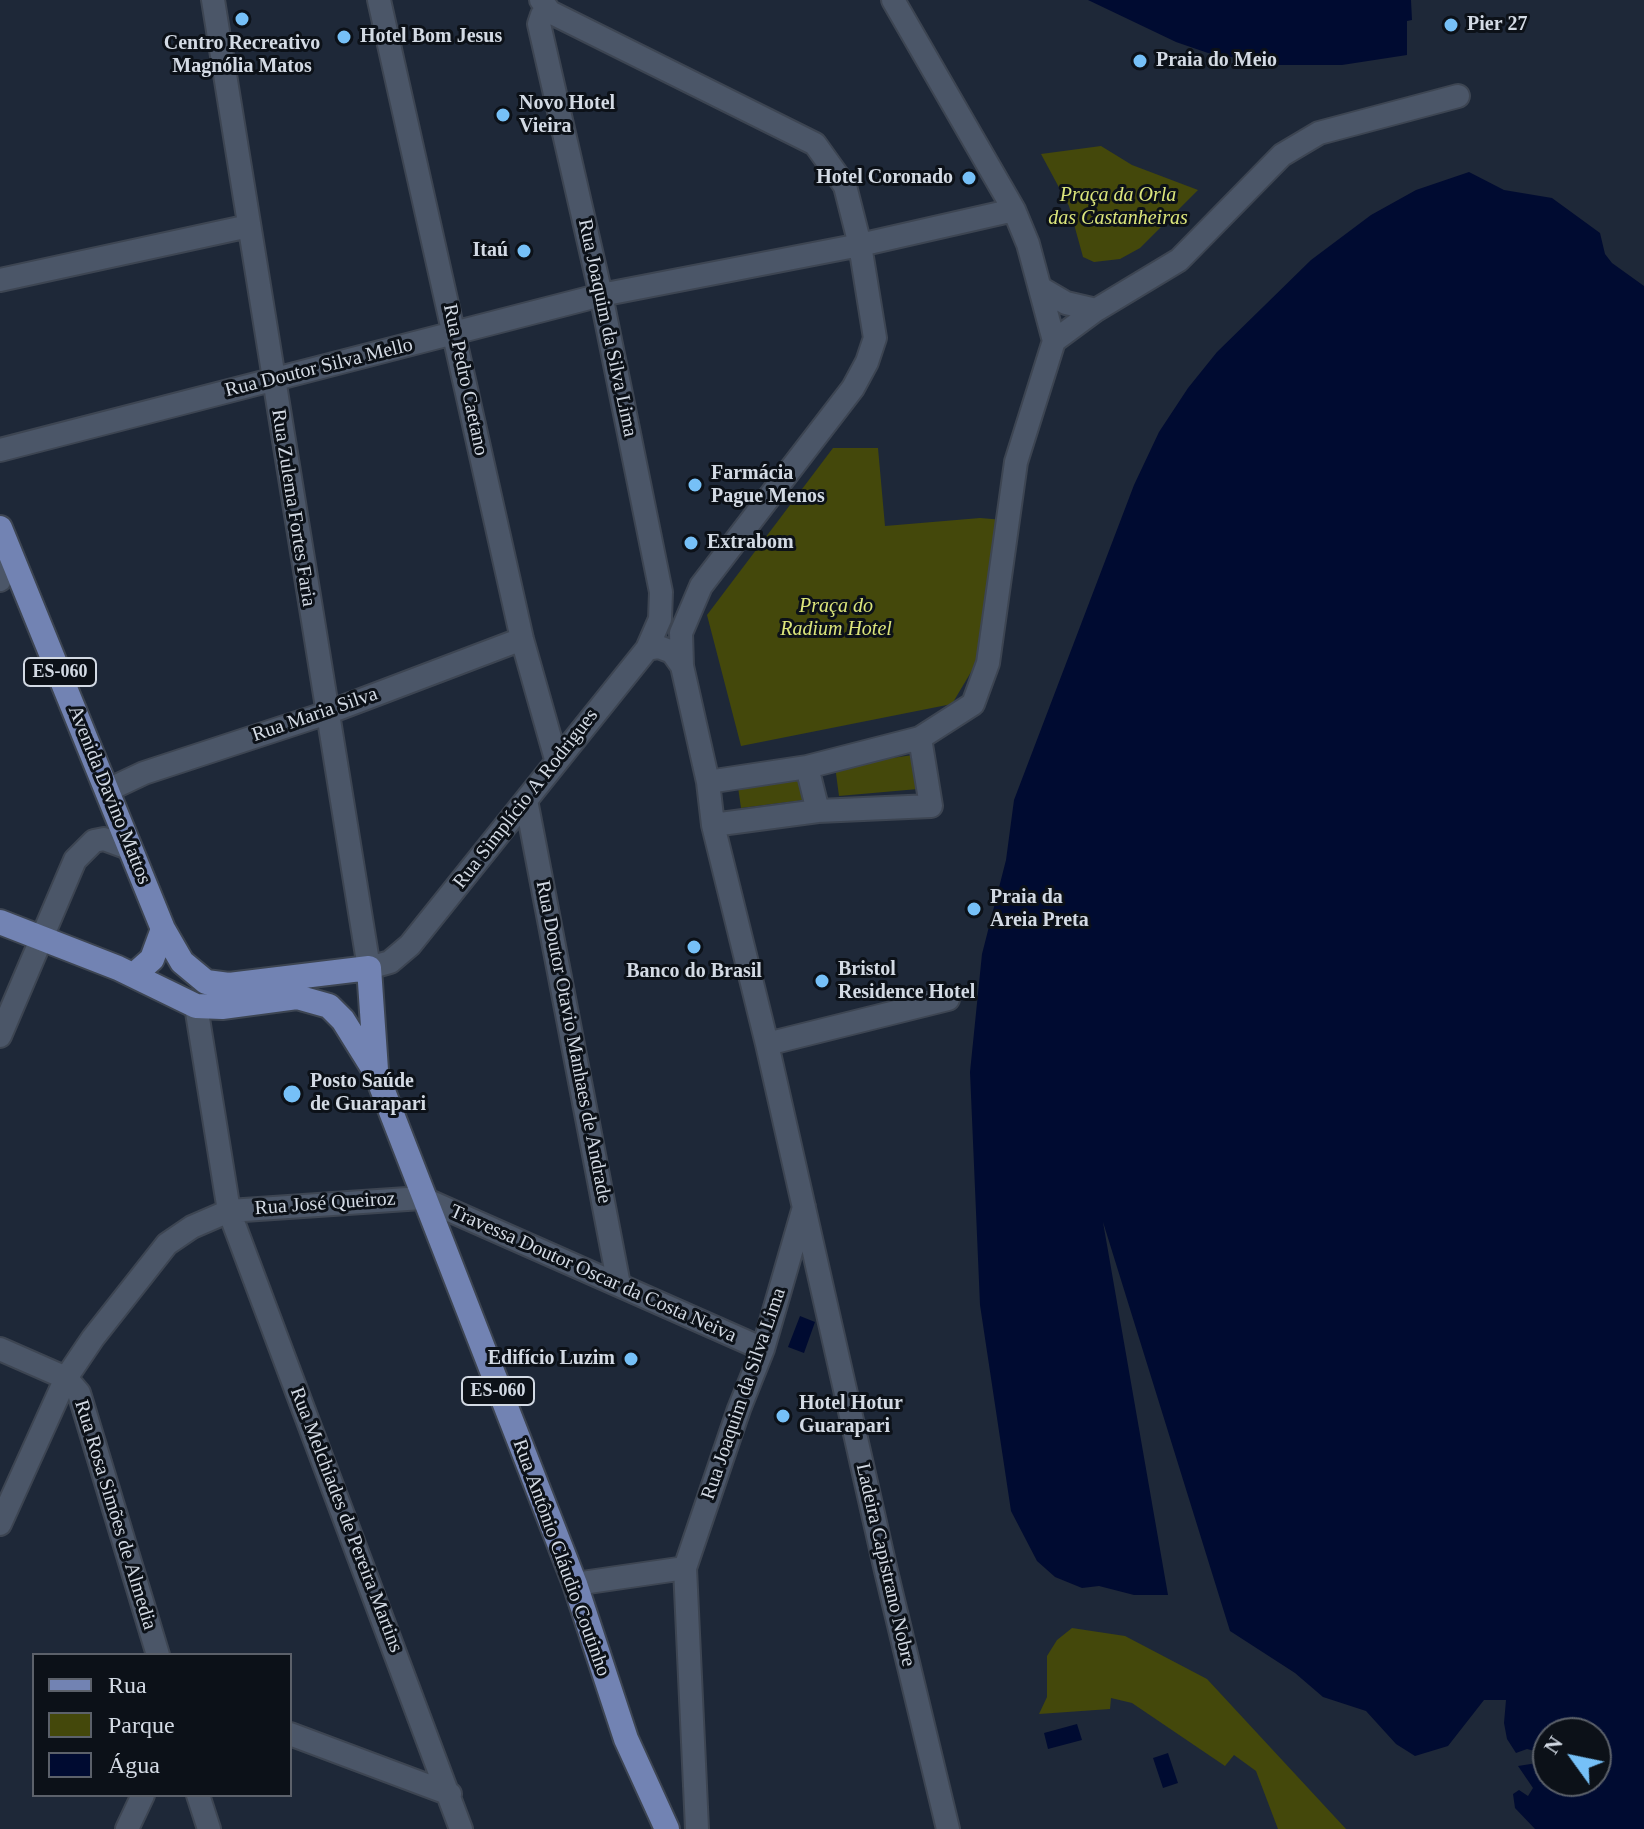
<!DOCTYPE html>
<meta charset="utf-8">
<style>
body{margin:0}
#map{position:relative;width:1644px;height:1829px;overflow:hidden;background:#1e2838;font-family:Georgia,serif}
canvas{display:block}
.legend{position:absolute;left:32px;top:1653px;width:260px;height:144px;box-sizing:border-box;background:#0c1118;border:2px solid #5c616a;margin:0;padding:10px 14px;list-style:none;font-size:24px;color:#d3dae4}
.legend li{display:flex;align-items:center;gap:16px;height:40px}
.legend b{width:40px;border:2px solid #5c616a}
.north{position:absolute;left:1532px;top:1717px;width:80px;height:80px;box-sizing:border-box;background:#0c1118;border:2px solid #5c616a;border-radius:50%;rotate:303deg;font-size:22px;font-weight:700;line-height:32px;text-align:center;color:#d3dae4}
.north::after{content:'';display:block;margin:auto;width:28px;height:36px;background:#76c0f7;clip-path:polygon(50% 0,100% 100%,50% 72%,0 100%)}
</style>
<div id="map">
<canvas width="1644" height="1829"></canvas>
<ul class="legend">
<li><b style="height:10px;background:#7283b3"></b>Rua</li>
<li><b style="height:22px;background:#44480b"></b>Parque</li>
<li><b style="height:22px;background:#000b31"></b>Água</li>
</ul>
<div class="north">N</div>
</div>
<script>
const c = document.querySelector('canvas').getContext('2d');
c.lineJoin = 'round';
function fillPath(path, color) {
  c.fillStyle = color;
  c.fill(path, 'evenodd');
}
function shape(rows) {
  const path = new Path2D();
  for (const r of rows) {
    path.moveTo(r[0], r[1]);
    for (let i = 2; i < r.length; i += 2) path.lineTo(r[i], r[i + 1]);
  }
  return path;
}
function strokePath(path, color, width, dash) {
  c.strokeStyle = color;
  c.lineWidth = width;
  c.lineCap = dash ? 'butt' : 'round';
  c.setLineDash(dash || []);
  c.stroke(path);
}
function label(font, color, halo, rows, align = 'center') {
  c.font = font + ' Georgia,serif';
  c.lineWidth = 6;
  c.setLineDash([]);
  c.textBaseline = 'middle';
  c.strokeStyle = halo;
  c.fillStyle = color;
  for (const [text, x, y, turn = 0] of rows) {
    c.save();
    c.translate(x, y);
    c.rotate((+turn || 0) * Math.PI / 180);
    c.textAlign = isNaN(turn) ? turn : align;
    if (halo) c.strokeText(text, 0, 0);
    c.fillText(text, 0, 0);
    c.restore();
  }
}
fillPath(shape([
 [1101,146,1132,165,1198,190,1140,248,1120,259,1094,262,1083,257,1069,206,1041,154],
 [833,448,878,448,885,526,980,518,1004,520,977,662,952,704,741,746,707,615],
 [913,755,918,789,839,796,835,766],
 [802,778,804,800,741,808,738,787],
 [1072,1628,1125,1636,1207,1679,1346,1829,1278,1829,1256,1771,1234,1755,1225,1766,1132,1703,1111,1698,1110,1709,1039,1714,1047,1697,1047,1656,1057,1640]
]), '#44480b');
fillPath(shape([
 [1088,0,1411,0,1412,20,1407,21,1407,55,1342,65,1276,65,1208,53,1176,42],
 [1469,172,1504,190,1552,198,1600,233,1605,254,1612,263,1644,286,1644,1829,1535,1829,1515,1808,1513,1794,1519,1790,1528,1796,1533,1788,1518,1766,1537,1763,1542,1758,1542,1753,1527,1749,1516,1753,1507,1739,1504,1723,1506,1700,1484,1700,1448,1746,1415,1756,1396,1744,1366,1711,1323,1697,1295,1673,1230,1631,1103,1222,1168,1595,1134,1595,1099,1586,1082,1588,1055,1577,1037,1561,1011,1511,980,1305,970,1072,982,954,1006,860,1014,800,1134,485,1159,432,1188,388,1217,352,1311,260,1371,215,1416,190],
 [1548,1733,1596,1733,1596,1781,1548,1781],
 [800,1316,815,1322,804,1353,788,1347],
 [1077,1724,1082,1740,1048,1749,1044,1733],
 [1168,1753,1178,1783,1163,1788,1153,1758]
]), '#000b31');
const minor = shape([
 [213,0,369,968,390,962,410,945,647,649,659,647,672,652,682,666],
 [379,0,522,639,556,759],
 [541,0,550,12,815,144,845,186,860,245,875,338,867,362,853,388,701,586,681,633,682,666,708,782,713,825,767,1044,886,1571,948,1829],
 [550,12,542,15,539,24,601,295,661,592,660,619,647,649],
 [0,280,249,226],
 [1042,289,1066,303,1096,310],
 [1054,341,1096,310,1179,260,1282,155,1319,133,1458,96],
 [0,450,601,295,860,245,1014,210],
 [0,580,11,554],
 [807,767,818,811],
 [708,782,807,767,920,738,973,704,988,663,1016,462,1054,341,1028,244,1014,210,893,0],
 [108,790,144,773,327,713,522,639],
 [526,800,619,1285],
 [713,825,818,811,931,806,920,738],
 [196,1006,229,1211,461,1829],
 [0,1036,75,860,94,841,104,839,131,849],
 [767,1044,948,999],
 [0,1349,66,1378,79,1393,158,1655],
 [0,1524,66,1378,93,1338,167,1244,192,1227,229,1211,422,1198,763,1349],
 [575,1584,685,1568],
 [290,1734,450,1794],
 [198,1795,209,1829],
 [127,1829,143,1795],
 [697,1829,685,1568,739,1409,763,1349,804,1207]
]);
const major = shape([
 [0,528,163,929,182,962,206,982,229,985,369,968,376,1070],
 [0,922,118,968,196,1006,222,1007,297,997,329,1006,343,1020,376,1073,575,1584,626,1739,667,1829],
 [134,975,152,959,163,929]
]);
strokePath(minor, '#3d4552', 26);
strokePath(major, '#3d4552', 28);
strokePath(minor, '#4b5668', 22);
strokePath(major, '#7283b3', 24);
for (const [x, y, r, color] of [
 [242,19,8,"#76c0f7"],
 [1451,25,8,"#76c0f7"],
 [344,37,8,"#76c0f7"],
 [1140,61,8,"#76c0f7"],
 [503,115,8,"#76c0f7"],
 [969,178,8,"#76c0f7"],
 [524,251,8,"#76c0f7"],
 [695,485,8,"#76c0f7"],
 [691,543,8,"#76c0f7"],
 [974,909,8,"#76c0f7"],
 [694,947,8,"#76c0f7"],
 [822,981,8,"#76c0f7"],
 [292,1094,10,"#76c0f7"],
 [631,1359,8,"#76c0f7"],
 [783,1416,8,"#76c0f7"]
]) {
  const dot = new Path2D();
  dot.arc(x, y, r, 0, 2 * Math.PI);
  c.fillStyle = color;
  c.fill(dot);
  strokePath(dot, '#0c1118', 3);
}
for (const [x, y, w] of [
 [60,672,72],
 [498,1391,72]
]) {
  const box = new Path2D();
  box.roundRect(x - w / 2, y - 14, w, 28, 6);
  c.fillStyle = '#0c1118';
  c.fill(box);
  strokePath(box, '#d3dae4', 2);
}
label('bold 18px', '#d3dae4', null, [
 ["ES-060",60,672],
 ["ES-060",498,1391]
]);
label('bold 20px', '#d3dae4', '#0c1118', [
 ["Pier 27",1467,25],
 ["Hotel Bom Jesus",360,37],
 ["Centro Recreativo",242,44,"center"],
 ["Magnólia Matos",242,67,"center"],
 ["Praia do Meio",1156,61],
 ["Novo Hotel",519,104],
 ["Vieira",519,127],
 ["Hotel Coronado",953,178,"right"],
 ["Itaú",508,251,"right"],
 ["Farmácia",711,474],
 ["Pague Menos",711,497],
 ["Extrabom",707,543],
 ["Praia da",990,898],
 ["Areia Preta",990,921],
 ["Bristol",838,970],
 ["Residence Hotel",838,993],
 ["Banco do Brasil",694,972,"center"],
 ["Posto Saúde",310,1082],
 ["de Guarapari",310,1105],
 ["Edifício Luzim",615,1359,"right"],
 ["Hotel Hotur",799,1404],
 ["Guarapari",799,1427]
], 'left');
label('italic 20px', '#dce67b', '#0c1118', [
 ["Praça da Orla",1118,196],
 ["das Castanheiras",1118,219],
 ["Praça do",836,607],
 ["Radium Hotel",836,630]
]);
label('20px', '#d3dae4', '#0c1118', [
 ["Rua Joaquim da Silva Lima",607,328,78],
 ["Rua Doutor Silva Mello",319,368,-14],
 ["Rua Pedro Caetano",465,380,78],
 ["Rua Zulema Fortes Faria",293,508,81],
 ["Rua Maria Silva",315,715,-19],
 ["Avenida Davino Mattos",109,795,68],
 ["Rua Simplício A Rodrigues",526,799,-52],
 ["Rua Doutor Otavio Manhaes de Andrade",573,1042,79],
 ["Rua José Queiroz",325,1204,-4],
 ["Travessa Doutor Oscar da Costa Neiva",593,1274,24],
 ["Rua Joaquim da Silva Lima",744,1394,-71],
 ["Rua Rosa Simões de Almedia",115,1515,73],
 ["Rua Melchiades de Pereira Martins",346,1520,69],
 ["Rua Antônio Cláudio Coutinho",561,1558,70],
 ["Ladeira Capistrano Nobre",885,1565,77]
]);
</script>
